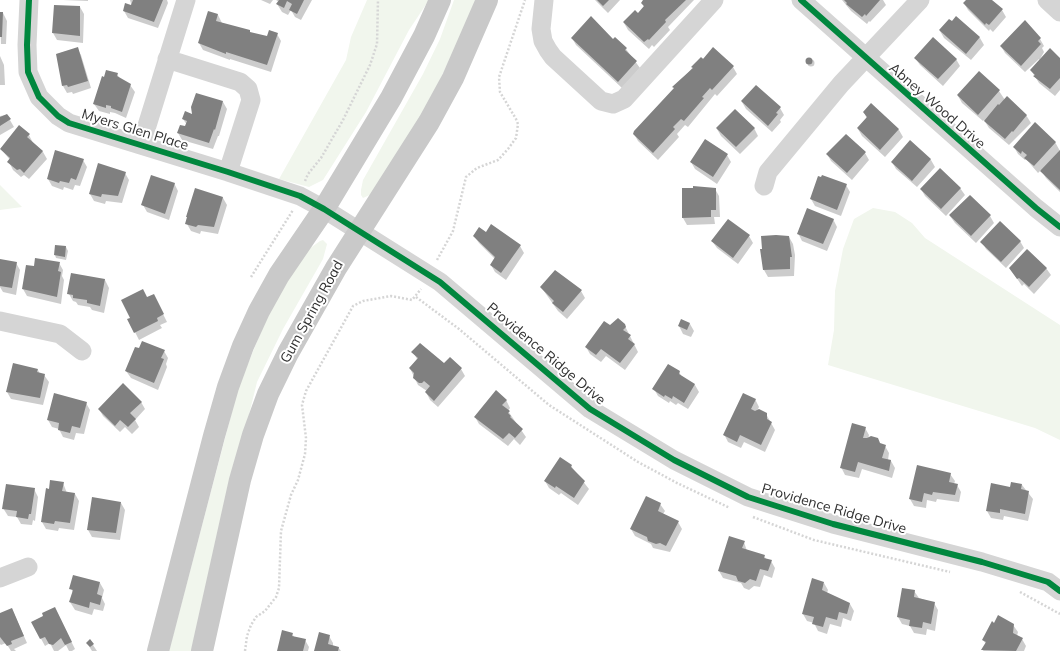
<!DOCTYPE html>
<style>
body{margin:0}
canvas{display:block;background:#fff}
</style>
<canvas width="1060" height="651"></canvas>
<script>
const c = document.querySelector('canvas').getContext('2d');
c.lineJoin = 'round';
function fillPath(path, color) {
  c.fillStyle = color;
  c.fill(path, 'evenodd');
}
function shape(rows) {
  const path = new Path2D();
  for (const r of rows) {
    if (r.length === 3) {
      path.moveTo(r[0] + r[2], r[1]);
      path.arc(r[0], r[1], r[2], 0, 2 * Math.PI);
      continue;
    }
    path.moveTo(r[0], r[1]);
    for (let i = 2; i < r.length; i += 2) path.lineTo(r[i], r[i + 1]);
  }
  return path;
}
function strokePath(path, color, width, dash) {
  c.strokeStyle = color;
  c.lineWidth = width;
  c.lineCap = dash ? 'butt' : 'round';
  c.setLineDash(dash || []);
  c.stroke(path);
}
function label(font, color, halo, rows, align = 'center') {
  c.font = font + ' Mulish,sans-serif';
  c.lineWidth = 4;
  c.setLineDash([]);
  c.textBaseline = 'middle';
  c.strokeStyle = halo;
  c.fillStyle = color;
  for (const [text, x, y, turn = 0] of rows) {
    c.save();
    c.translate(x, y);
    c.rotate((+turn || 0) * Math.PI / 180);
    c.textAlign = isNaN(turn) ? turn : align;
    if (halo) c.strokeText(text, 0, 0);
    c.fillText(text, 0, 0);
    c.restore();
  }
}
fillPath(shape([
 [367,0,429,0,409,30,366,112,323,180,309,187,279,179,346,60,351,37],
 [454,0,479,0,425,110,372,194,363,198,361,195,361,190,363,180,423,74,440,39],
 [0,185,22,207,0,210],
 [873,208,895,212,912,223,925,238,1060,325,1060,440,1035,428,828,365,834,330,835,291,843,249,854,219],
 [323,240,327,244,323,259,283,329,257,382,191,651,169,651,239,385,271,308,305,252,320,241]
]), '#f1f6ed');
fillPath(shape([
 [63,0,88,0,88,1],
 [130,0,167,0,168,3,158,28,128,18,124,11,132,7],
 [261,0,273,0,270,4],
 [276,0,312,0,301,20,295,17,291,10,288,15,282,12,277,4,279,2],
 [595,0,620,0,608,13],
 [645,0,694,0,668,27,670,30,654,47,652,45,649,49,628,30,624,23,638,14,644,7,642,3],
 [842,0,883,0,886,5,870,22,869,21,867,24,851,11],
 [967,0,991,0,1002,10,1006,17,993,32,990,29,989,31,968,10,964,3],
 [80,7,84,14,83,43,57,40,53,33],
 [209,12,218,15,222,23,251,33,268,37,277,34,281,41,271,72,230,59,230,60,203,50,199,43],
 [0,13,3,13,7,21,6,44,1,44,1,45],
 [956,18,980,38,984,45,971,60,944,38,940,31],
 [572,38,613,40,615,39,626,49,640,68,622,88,576,45],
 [1040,39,1044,46,1042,48,1044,52,1040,59,1060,59,1060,90,1055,96,1039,83,1031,70,1040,60,1039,59,1025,72,1005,53,1001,46],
 [77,48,81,55,91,88,73,94,72,92,67,93,63,86,57,54],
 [0,56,4,65,5,85,0,85],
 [701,58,733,67,737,74,717,96,715,94,688,127,685,125,677,134,679,137,658,160,638,141,634,134],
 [915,58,956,59,960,66,943,86,920,65],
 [811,63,3.5],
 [979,73,999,91,1005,100,1026,115,1031,123,1009,145,989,128,984,120,983,121,962,103,958,96],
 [117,74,120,79,130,85,135,92,126,118,115,113,110,112,110,114,99,111,94,104],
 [223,102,227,109,219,136,218,136,213,149,182,140,178,133,186,128,187,125,183,119],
 [742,102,780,108,784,115,780,120,781,122,772,132,746,109],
 [871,105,899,130,903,137,885,157,862,136,858,129,867,119,864,112],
 [7,115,14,127,0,135,0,116],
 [20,127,29,135,33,143,43,152,47,159,29,179,24,175,21,177,13,170,9,162,10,160,1,149],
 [754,128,758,136,740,154,721,136,717,129],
 [846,135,865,153,869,160,852,180,831,161,827,154],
 [910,141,931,160,935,167,917,187,896,169,892,162],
 [1055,142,1060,151,1060,192,1046,178,1041,170,1038,173,1026,159,1025,160,1018,154,1014,147],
 [727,155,731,162,717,184,695,169,691,162],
 [83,160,87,167,80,186,75,185,73,190,64,187,63,190,52,186,48,179],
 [125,173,129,180,122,203,106,201,105,204,94,201,90,194],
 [174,183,178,191,169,220,147,212,143,205],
 [846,185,850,192,841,216,815,206,811,199],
 [960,188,965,195,946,216,925,196,921,189],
 [715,189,719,196,720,217,714,217,715,224,687,225,683,218],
 [196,190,223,198,227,205,218,234,201,231,200,234,191,231,187,224],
 [950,216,990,216,994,223,976,243,955,223],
 [833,219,837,227,827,251,802,241,798,233],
 [491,226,520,246,524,253,506,280,495,272,491,265,495,259,479,243,474,236,486,233],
 [749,236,753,243,738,264,717,248,712,241],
 [789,237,793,244,795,255,794,276,768,277,764,270],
 [1020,241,1024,248,1006,268,986,249,982,242],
 [56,246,66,247,68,251,66,260,56,258,55,255],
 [0,260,16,263,20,270,16,295,3,292,0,287],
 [59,263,63,270,62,276,64,280,61,304,27,296,23,289,35,267],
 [1010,268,1046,268,1051,275,1034,294,1024,284,1022,286],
 [105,280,109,288,104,313,92,310,90,307,78,305,76,302,73,301,69,294],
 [541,287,581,291,585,298,567,319,558,311],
 [147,298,157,302,167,322,160,325,162,328,139,340,129,320],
 [681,321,690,324,694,331,691,337,683,334,679,326],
 [624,324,638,352,625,370,606,356,601,362,590,354,586,347,610,326],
 [164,351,168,358,166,364,167,367,158,390,131,378,126,371],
 [413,352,445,365,450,359,461,369,465,376,438,407,430,400,426,392,427,391,418,385,414,377,410,368,417,359],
 [38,370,40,374,44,375,49,382,43,405,11,399,7,392],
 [679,372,682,377,695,385,699,392,688,409,678,403,676,405,670,401,669,403,658,396,654,389],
 [755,399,759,407,757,411,766,414,775,430,765,452,744,442,741,448,728,442,724,434],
 [506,400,510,408,508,411,526,437,520,445,514,439,508,446,479,424,475,417],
 [141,402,145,409,135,420,139,427,132,434,125,427,120,432,103,416,99,409],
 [86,403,90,410,84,434,76,433,74,440,63,437,59,429,52,427,48,420],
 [865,428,869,435,868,439,885,446,889,453,888,460,891,461,895,468,892,478,862,469,859,478,845,475,841,467],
 [571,466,589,489,578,505,561,493,559,495,549,488,545,481],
 [950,474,955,481,954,484,957,485,961,492,959,502,937,499,936,502,927,500,926,508,914,506,910,499],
 [63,483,67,493,75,494,79,501,74,530,59,528,58,531,46,529,42,522,50,490],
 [1022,485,1033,499,1028,521,1004,516,1003,520,991,518,987,511,1011,488],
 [34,489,38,497,35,521,33,520,32,525,21,524,17,517,8,516,3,508],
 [121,503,125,510,120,540,92,537,88,530],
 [660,504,665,511,663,514,678,522,682,529,670,552,653,548,651,544,635,536,631,529],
 [744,542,747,551,764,556,767,560,771,561,775,568,772,578,764,575,760,587,754,586,749,590,744,588,741,583,723,578,719,571],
 [100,583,104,590,102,598,105,604,103,611,94,609,92,615,75,610,70,602,73,593,71,588],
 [824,583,828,590,827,593,850,604,854,611,851,621,843,618,841,627,830,624,827,634,818,631,814,623,807,621,803,614],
 [903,589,914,591,919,598,934,603,938,610,935,631,927,629,926,635,914,633,910,626,902,624,898,617],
 [12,609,27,643,14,649,16,651,11,651,6,643,1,645,0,644,0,614],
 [58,615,75,649,72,651,69,651,66,645,58,651,54,651,50,643,45,646,32,622],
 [1013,625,1018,632,1017,636,1022,639,1026,646,1024,651,983,651,986,644,983,640],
 [292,634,295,638,305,640,309,647,308,651,278,651],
 [329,636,333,643,333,646,338,647,341,651,315,651],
 [87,643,93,645,97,651,92,651]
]), '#0003');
fillPath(shape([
 [133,0,163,0,154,22,123,11,125,3,131,5],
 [279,0,304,0,297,14,289,10,292,4,287,1,284,8,276,4],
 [597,0,609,0,603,6],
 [643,0,686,0,665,20,666,22,649,40,648,39,644,42,623,22,635,10,638,13,644,6,641,3],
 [844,0,880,0,866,16,865,14,862,17,846,4,847,3],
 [966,0,992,0,1003,9,989,25,986,23,985,25,963,3],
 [54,5,80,6,80,36,52,33],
 [208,11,218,14,216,21,250,30,250,32,267,36,269,30,278,33,267,65,226,52,226,54,198,43],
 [0,12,3,12,2,37,0,37],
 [591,16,613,39,615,37,627,48,625,50,637,61,618,82,571,38],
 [956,16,980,37,966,54,939,30,949,19,952,21],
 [1025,20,1041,38,1038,41,1041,44,1021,66,1000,46],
 [933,37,957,59,938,79,914,58],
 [78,47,88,81,68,87,67,85,62,86,56,54],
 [713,47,734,66,712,90,710,88,702,97,704,98,684,121,681,119,673,127,675,129,653,153,633,134,634,131,674,88,672,87,693,68,691,67,701,57,703,59],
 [1050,48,1060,58,1060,78,1050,89,1033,76,1035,75,1030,70],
 [809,61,3.5],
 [106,70,118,73,117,76,131,84,122,112,111,108,111,106,106,105,106,108,93,104,102,76,104,77],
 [979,71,1000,90,978,115,957,95],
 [756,85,781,107,776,113,778,114,768,126,741,101],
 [196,93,223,101,215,130,214,129,209,143,177,133,180,125,185,126,187,121,182,119,185,111,192,114,191,107],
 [1007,96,1027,115,1013,132,1012,131,1005,139,984,121,998,104,999,105],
 [871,103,899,129,880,150,857,128,867,117,863,112],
 [735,109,755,128,736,147,716,128],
 [7,114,11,119,0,126,0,117],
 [1035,122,1056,142,1034,166,1024,158,1027,155,1022,151,1021,154,1013,147],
 [19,125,30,134,27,137,43,151,24,173,20,169,17,170,7,162,10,158,0,149],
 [846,134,866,152,847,173,826,154],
 [705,139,728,154,713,177,690,162],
 [910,140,931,159,912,181,891,162],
 [55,150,84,159,76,180,71,178,69,183,60,181,59,183,47,179],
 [1060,150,1060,190,1040,171],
 [98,163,126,172,118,196,102,194,101,197,89,194],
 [940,168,961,188,941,209,920,189],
 [151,175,175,183,165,214,141,205],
 [822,175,847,184,837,210,810,199,818,176,821,177],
 [693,186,716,188,716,210,711,210,711,217,682,218,682,188,693,188],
 [195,188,223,197,214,227,198,225,196,227,185,224,187,217,186,217],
 [970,195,991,215,971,236,949,215],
 [807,208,834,219,823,244,797,234],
 [728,219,750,235,733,258,711,241],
 [1000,221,1021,241,1001,262,980,242],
 [491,224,521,245,501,273,490,265,495,257,473,236,479,227,486,232],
 [776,235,789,236,792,257,790,257,790,269,763,270,760,249,762,249,761,236],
 [55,245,66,246,65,257,54,255],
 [1027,249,1047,268,1029,287,1019,278,1017,279,1009,268],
 [35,258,60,262,58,271,61,272,57,297,22,289,26,265,34,266],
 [0,259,17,262,12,288,0,286],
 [555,270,582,290,563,312,552,303,554,301,540,287],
 [71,273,105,279,100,306,87,303,87,300,73,298,73,295,67,294],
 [143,289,147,297,154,294,164,314,157,318,158,321,134,333,127,319,130,318,121,300],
 [618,318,625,324,626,327,623,330,631,335,628,339,635,344,620,363,601,349,596,355,585,347,604,321,610,325],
 [681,319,690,323,687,330,678,326],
 [142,341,165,350,161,358,164,359,154,383,125,371,135,347,139,348],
 [420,343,444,363,450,357,462,368,434,401,425,392,430,386,424,381,422,383,419,383,413,378,414,373,409,368,418,358,411,352],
 [13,363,38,369,37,372,45,374,40,398,6,392],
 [668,364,680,371,679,374,695,384,684,403,673,396,672,399,665,395,664,397,652,389],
 [123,383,142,402,130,413,136,419,128,427,120,420,115,426,98,409],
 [496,390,507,400,502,405,510,411,508,413,511,416,510,417,523,429,515,438,509,433,503,439,474,417],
 [54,393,87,402,80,428,72,426,70,433,58,430,59,423,47,420],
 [743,393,756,399,751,409,755,411,759,409,767,413,767,419,772,422,761,445,740,435,737,442,723,435],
 [852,423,866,427,863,438,867,438,871,436,878,438,880,443,886,445,882,458,891,460,889,471,858,462,855,472,840,468],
 [560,457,572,465,571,467,585,481,574,498,556,486,555,488,544,481],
 [917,465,951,473,949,482,958,484,955,495,933,492,932,495,924,493,922,502,909,499],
 [50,480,64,482,62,491,75,493,70,523,55,521,54,524,41,522,46,488,49,489],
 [1011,482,1022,484,1021,489,1029,491,1025,514,1000,509,1000,513,986,511,991,483,1010,487],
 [6,484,35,488,31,514,29,514,28,519,16,517,17,511,2,509],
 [646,496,661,503,658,511,679,521,666,546,660,543,656,544,648,541,647,537,630,529],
 [92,497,121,502,116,533,87,530],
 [729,536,745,541,742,548,765,555,764,558,772,560,768,571,760,569,756,581,750,579,745,583,738,581,736,576,718,571],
 [73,575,100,582,97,594,102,596,100,605,90,602,89,608,69,602,73,590,69,589],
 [812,578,824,582,822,590,850,603,847,614,839,612,837,620,826,617,823,627,812,624,814,617,802,614],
 [902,588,915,590,914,597,935,602,931,624,923,622,922,628,909,626,910,620,897,617],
 [55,607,72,642,65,645,61,638,53,645,49,644,45,637,40,639,31,622,43,616,42,613],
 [12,608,24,636,11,641,12,644,7,646,0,637,0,613],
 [998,615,1014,624,1013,633,1023,638,1016,651,981,650,986,642,982,640,992,621,994,623],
 [282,630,293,633,292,636,306,639,303,651,277,651],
 [319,632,330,635,328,644,339,647,338,651,314,651],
 [90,639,94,644,90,647,86,643]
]), '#808080');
strokePath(shape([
 [305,181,308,174,321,158,343,120,370,65,377,44,378,0],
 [437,260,453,231,466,177,477,168,498,160,508,149,516,138,518,124,516,119,500,92,499,77,525,0],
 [251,277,293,210],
 [416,297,459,329,549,405,638,462,677,483,730,508],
 [753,517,814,540,950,572],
 [1020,592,1060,614],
 [245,651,247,636,251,625,256,617,265,611,276,597,279,588,281,531,291,495,298,480,305,454,306,438,302,405,306,391,353,306,363,301,391,296,412,300,421,289]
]), '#d5d5d5', 2.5, [2, 2]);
strokePath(shape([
 [29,0,27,45,28,72,39,97,58,116,69,123,228,172,300,196,324,209,440,282,590,409,674,460,748,497,833,524,982,562,1048,582,1060,591],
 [544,0,541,29,543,41,548,50,553,57,601,101,613,104,624,99,714,0],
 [801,0,1036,208,1060,227],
 [1047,0,1060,12],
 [167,59,240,82,248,89,251,100,228,172],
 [141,145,186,0],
 [764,186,768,172,841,84,920,0],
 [0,321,60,334,82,351],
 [0,578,28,567]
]), '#d5d5d5', 19);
strokePath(shape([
 [158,651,214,436,228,387,243,346,259,311,279,275,324,209,391,98,424,36,440,0],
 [202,651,240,480,253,435,268,394,288,353,336,268,429,122,453,78,487,0]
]), '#c9c9c9', 22);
strokePath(shape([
 [29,0,27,45,28,72,39,97,58,116,69,123,228,172,300,196,324,209,440,282,590,409,674,460,748,497,833,524,982,562,1048,582,1060,591],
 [801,0,1036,208,1060,227]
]), '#00873e', 6);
label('14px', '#313131', '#fff', [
 ["Abney Wood Drive",937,106,41],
 ["Myers Glen Place",135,130,17],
 ["Gum Spring Road",312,312,-61],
 ["Providence Ridge Drive",546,354,40],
 ["Providence Ridge Drive",834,509,16]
]);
</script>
